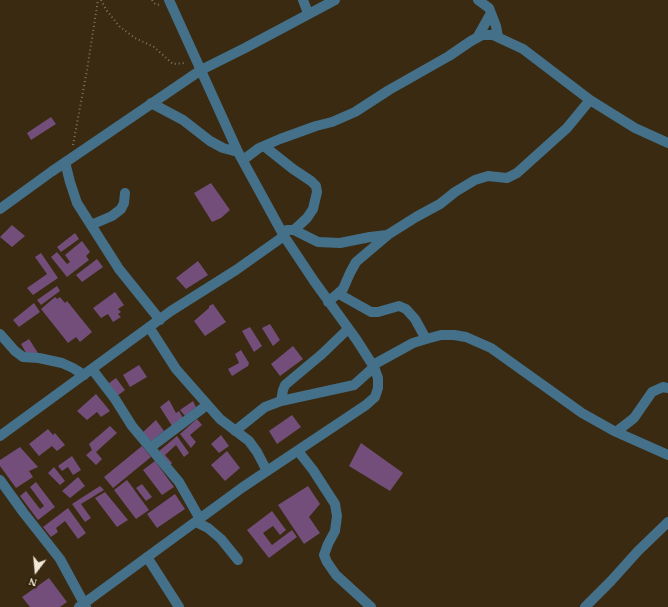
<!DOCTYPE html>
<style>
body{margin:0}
#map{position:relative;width:668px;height:607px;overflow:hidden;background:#392a11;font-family:Georgia,serif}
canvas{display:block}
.north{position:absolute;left:16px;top:551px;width:40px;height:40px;-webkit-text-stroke:3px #2f2107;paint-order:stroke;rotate:196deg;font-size:11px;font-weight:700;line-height:16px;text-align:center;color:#f2e8da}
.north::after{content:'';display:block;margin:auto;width:14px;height:18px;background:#f2e8da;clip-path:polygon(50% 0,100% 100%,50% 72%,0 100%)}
</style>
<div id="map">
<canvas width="668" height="607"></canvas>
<div class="north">N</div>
</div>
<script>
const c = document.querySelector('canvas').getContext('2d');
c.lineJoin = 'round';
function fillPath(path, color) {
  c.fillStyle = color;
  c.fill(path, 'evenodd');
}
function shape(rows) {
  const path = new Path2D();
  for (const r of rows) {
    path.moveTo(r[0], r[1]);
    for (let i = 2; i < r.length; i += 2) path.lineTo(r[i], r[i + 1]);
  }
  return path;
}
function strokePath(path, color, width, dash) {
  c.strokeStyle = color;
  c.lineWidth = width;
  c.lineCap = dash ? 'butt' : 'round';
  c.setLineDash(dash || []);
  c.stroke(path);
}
fillPath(shape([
 [51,117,56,124,31,140,27,133],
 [211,183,230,210,221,218,212,222,194,193],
 [12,225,25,236,12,247,0,237],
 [75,233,79,239,61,252,57,247],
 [82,241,90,252,86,256,89,260,67,277,51,257,57,252,67,264,70,262,65,255],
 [41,253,58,278,33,295,27,288,47,274,35,257],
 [97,259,103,267,82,282,76,275],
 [198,261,208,275,186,289,176,278],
 [57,286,60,291,41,305,37,300],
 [115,292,124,305,118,309,121,312,118,314,121,317,113,322,108,314,101,318,93,308],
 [55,297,57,299,60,297,65,303,67,301,92,332,80,342,76,337,68,343,41,309],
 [34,303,40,312,19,327,13,320],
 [213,304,226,322,205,336,194,321,209,308,209,306],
 [270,324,280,340,273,346,262,328],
 [250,327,262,346,254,352,242,331],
 [29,339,38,353,29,358,21,344],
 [293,346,303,359,280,376,271,364],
 [241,350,249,363,248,366,232,376,228,369,239,363,235,354],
 [139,365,147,377,130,387,123,375],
 [116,378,125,390,112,400,102,388],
 [96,394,110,411,101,417,97,412,87,420,77,411],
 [169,400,176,413,179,411,183,418,172,426,160,407],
 [193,401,196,407,185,416,180,410],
 [292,415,301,427,277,444,269,431],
 [197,419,202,425,190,435,196,442,191,448,180,434],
 [156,420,164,431,151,441,142,433],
 [110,426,117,433,96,452,102,459,96,465,86,455,92,450,89,444],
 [48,429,53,435,55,433,65,445,57,451,52,446,39,456,29,444],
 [221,435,229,446,219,453,211,444],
 [177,436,189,453,184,457,176,445,165,455,172,463,169,467,158,452],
 [361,443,403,473,390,491,349,466],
 [142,446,151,457,113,488,104,477],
 [20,447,38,467,29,471,33,477,16,488,0,466,0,460],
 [227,451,240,468,225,481,211,465],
 [72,456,81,470,73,475,68,467,62,471,58,466],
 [155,461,174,487,162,495,143,470],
 [54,467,65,481,60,485,48,473],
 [78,477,85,486,70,498,62,491],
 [127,480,149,510,136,519,114,490],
 [36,482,55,507,38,520,20,496,26,491,40,509,44,506,30,487],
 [142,484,152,497,146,501,136,488],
 [100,486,104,490,81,504,91,518,85,522,72,504],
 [308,486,320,504,309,517,320,533,304,544,278,505],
 [105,492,128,520,117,527,95,498],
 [175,494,185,509,157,528,147,514],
 [68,508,86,533,78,539,65,521,56,528,58,532,51,537,43,527],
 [272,511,286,530,280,535,273,526,263,533,272,545,292,530,297,537,269,558,247,530],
 [49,578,67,602,60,607,30,607,22,597]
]), '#744e7a');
strokePath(shape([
 [101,0,107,11,120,27,135,38,154,47,173,64,185,63],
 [152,0,155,4,160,5],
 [73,145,87,70,98,0]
]), '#837662', 2, [1, 3]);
strokePath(shape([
 [303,0,308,13],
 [478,0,489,8,496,26,498,37],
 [477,38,491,13],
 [151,103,183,120,210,141,223,148,238,152],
 [264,146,293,169,311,181,316,186,317,192,313,209,307,218,294,230],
 [243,160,259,148,280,139,316,126,332,122,355,112,389,90,449,56,471,41,482,35,493,35,523,49,590,100,635,128,668,143],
 [65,162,70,182,77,203,119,269,160,320],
 [0,209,51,172,201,70,245,48,335,0],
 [91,225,112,216,121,209,124,203,125,193],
 [287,230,294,230,318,242,340,243,370,237,387,235],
 [339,294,371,312,378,312,399,306,406,309,415,319,426,339],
 [328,302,343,289,350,273,356,262,389,234,416,217,440,204,455,192,475,180,488,176,507,178,517,173,567,128,590,100],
 [149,327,176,369,220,419,249,441,257,452,267,471],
 [0,334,15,351,23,357,39,358,62,363,73,368,84,375],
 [373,365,413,343,426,339,441,335,454,335,466,337,491,348,582,413,614,431,668,455],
 [92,369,115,399,132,426,179,482,200,519],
 [281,401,283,390,285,385,322,354,348,329],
 [235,431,265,407,281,401,354,385,374,367],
 [616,432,634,418,652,392,663,387,668,388],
 [0,436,171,311,236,270,284,236],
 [151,447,207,405],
 [298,451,313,470,335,504,337,516,335,531,328,544,324,555,327,562,336,575,371,607],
 [0,480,23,512,60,559,86,607],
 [196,522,208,528,221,539,238,560],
 [147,557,179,607],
 [79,607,243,487,366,405,375,397,378,388,378,378,374,367,356,339,314,281,284,236,238,152,169,0],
 [585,607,611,581,638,551,668,522]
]), '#44708a', 10);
</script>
